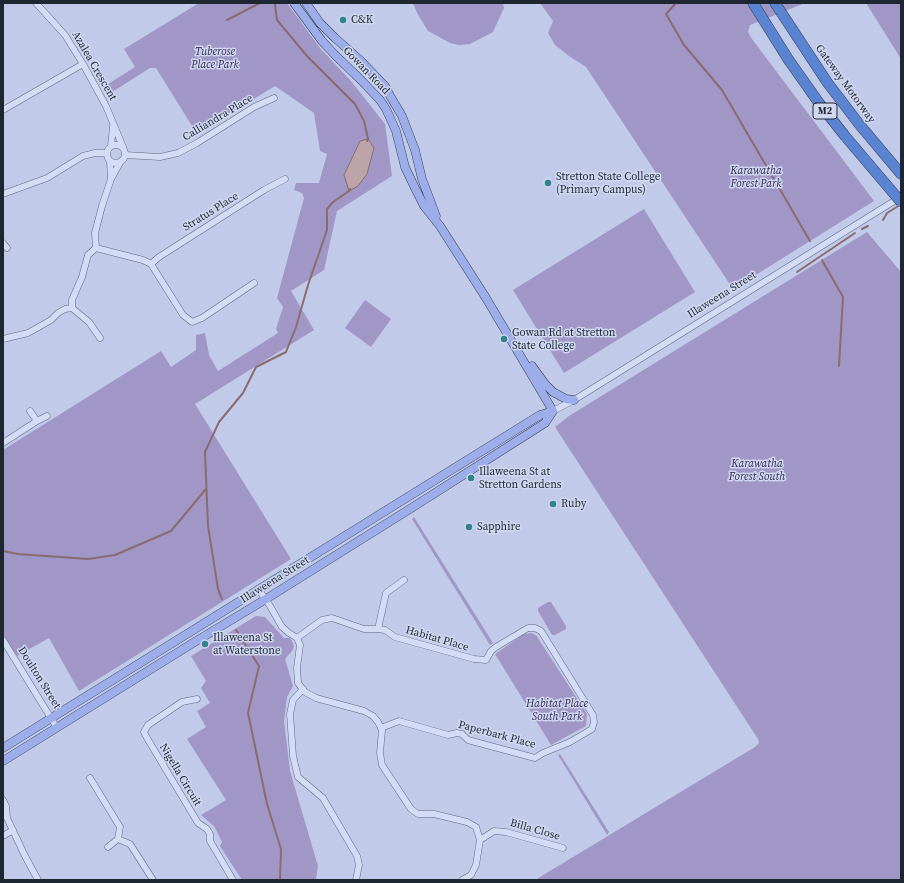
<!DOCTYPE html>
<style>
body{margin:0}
#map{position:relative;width:904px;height:883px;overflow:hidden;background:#c2cae9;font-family:"Source Serif 4",serif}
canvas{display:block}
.frame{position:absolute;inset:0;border:4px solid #1e2632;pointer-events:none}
</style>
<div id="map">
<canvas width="904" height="883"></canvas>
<div class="frame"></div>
</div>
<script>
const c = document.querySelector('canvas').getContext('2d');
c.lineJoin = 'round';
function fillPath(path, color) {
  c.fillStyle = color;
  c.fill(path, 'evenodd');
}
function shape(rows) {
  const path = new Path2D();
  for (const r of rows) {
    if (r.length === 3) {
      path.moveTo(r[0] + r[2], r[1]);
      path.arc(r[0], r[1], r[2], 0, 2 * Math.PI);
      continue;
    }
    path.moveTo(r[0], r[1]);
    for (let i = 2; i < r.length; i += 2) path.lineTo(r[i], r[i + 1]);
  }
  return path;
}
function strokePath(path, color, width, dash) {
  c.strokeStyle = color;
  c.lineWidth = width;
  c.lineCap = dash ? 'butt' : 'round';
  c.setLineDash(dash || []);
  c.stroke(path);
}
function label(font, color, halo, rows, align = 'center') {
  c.font = font + ' "Source Serif 4",serif';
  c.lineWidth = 3;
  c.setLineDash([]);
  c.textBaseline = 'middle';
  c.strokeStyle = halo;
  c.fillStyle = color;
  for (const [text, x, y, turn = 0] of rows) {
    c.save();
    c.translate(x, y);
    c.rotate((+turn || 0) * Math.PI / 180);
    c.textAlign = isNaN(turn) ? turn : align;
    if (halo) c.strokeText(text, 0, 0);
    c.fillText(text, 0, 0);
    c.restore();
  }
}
fillPath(shape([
 [199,3,287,3,320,48,351,81,385,124,392,176,337,211,324,270,291,291,314,330,195,404,291,559,79,691,49,638,17,656,3,634,3,450,161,351,171,367,196,350,196,335,205,333,209,355,218,371,278,333,276,329,283,307,277,298,304,198,302,193,294,190,296,183,319,183,327,154,320,151,314,113,275,86,197,134,156,68,150,68,109,94,105,86,135,67,124,49],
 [413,3,503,3,504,8,493,32,470,44,459,45,450,43,428,31,417,13],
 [540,3,805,3,750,25,748,32,752,39,874,201,751,278,731,286,586,67,569,56,555,45,548,33,553,21],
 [866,3,901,3,901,59],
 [644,209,695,292,564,373,513,290],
 [867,232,901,272,901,880,535,880,755,747,759,743,758,739,555,427,569,416],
 [365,300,391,319,371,347,345,328],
 [414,517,493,643,490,645,412,519],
 [548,602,551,602,566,626,566,629,555,635,552,635,538,611,538,608],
 [256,616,265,617,284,638,290,638,293,643,294,647,292,651,285,659,293,686,287,697,284,721,290,771,318,866,316,880,242,880,220,846,222,842,214,826,201,815,226,800,187,739,206,727,197,711,210,703,201,688,206,681,191,656],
 [531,633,536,635,587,714,586,726,551,745,495,654,524,634],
 [560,754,609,832,607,835,558,755]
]), '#a197c6');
const water = shape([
 [368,139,374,148,367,174,358,186,349,191,344,175,360,141,368,139]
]);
fillPath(water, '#bca4a9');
strokePath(water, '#896c70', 1);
strokePath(shape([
 [275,3,275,5,277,20,307,56,355,104,364,121,368,139,367,141],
 [676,3,666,14,684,45,722,90,810,241],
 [227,20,260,3],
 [883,220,887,213,900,205],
 [862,229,868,226],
 [822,260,843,297,839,366],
 [797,272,855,233],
 [3,551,18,554,88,559,115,555,171,531,206,489],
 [222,599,218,589,208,526,205,452,219,422,243,393,256,367,286,352,296,327,308,285,327,230,327,209,333,202,349,191,350,189],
 [236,630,259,666,248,713,267,804,281,849,280,880]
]), '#896c70', 2);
const minor = shape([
 [36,3,65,35,83,64,106,106,123,147],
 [3,110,83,64],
 [116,154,9],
 [111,146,113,126],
 [125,155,160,157,178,153,197,143,254,107,274,98],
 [110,161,111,179],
 [3,194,47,178,83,156,95,153,107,153],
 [3,243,7,248],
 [96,248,143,260,151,264,183,315,192,322,202,318,254,283],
 [151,264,159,257,264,190,285,179],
 [72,308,89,322,100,338],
 [3,339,28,333,51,320,58,313,65,309,72,308,72,300,82,277,88,255,96,248,95,233,102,206,111,179,121,161],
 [30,411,37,421,47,416],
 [553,411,574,400,899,198],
 [3,443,37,421],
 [259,590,270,606,282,627,289,633,297,638,300,645,297,668,298,683,305,692,316,698,364,711,373,716,378,722,382,730,380,753,382,765,411,809,418,814,434,814,467,822,476,827,480,840,476,865,471,875,462,880],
 [378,629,386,593,404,580],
 [297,638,322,620,332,618,364,629,378,629,385,630,395,637,474,659,486,660,491,651,496,647,528,628,535,628,541,631,593,715,594,722,592,729,570,742,543,753,535,758,468,740,462,734,457,733,448,735,399,721,381,728],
 [3,640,57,728],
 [303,689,293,700,290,714,293,756,298,777,323,798,357,856,359,865,356,880],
 [197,699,182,702,148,725,144,732,147,738,198,823,207,829,210,834,210,841,233,880],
 [90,778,120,827,118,839,130,844,153,880],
 [3,800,6,806,7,818,25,856,38,880],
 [3,836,13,830],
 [480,840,494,831,506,832,563,848],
 [108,847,118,839]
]);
const major = shape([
 [294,3,322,41,336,56,361,80,380,100,386,109,396,131,405,167,414,186,424,206,440,226,486,298,553,411],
 [306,3,320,23,335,38,361,61,385,86,389,94,402,116,415,150,422,179,436,216],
 [532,366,545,384,553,392,566,399,574,400],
 [3,748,540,415,553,411],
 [3,761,193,643,266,599,413,507,545,423,553,411]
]);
const highway = shape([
 [753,3,788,59,819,103,845,136,884,182],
 [775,3,827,82,859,124,901,174]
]);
strokePath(minor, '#5b6981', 7);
strokePath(major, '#2f3d4f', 9);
strokePath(highway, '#2f3d4f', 11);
strokePath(minor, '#d4dbf5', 6);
strokePath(major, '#9cade9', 8);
strokePath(highway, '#5a83d1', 10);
const highwayBridge = shape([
 [884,182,901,202]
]);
strokePath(highwayBridge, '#2f3d4f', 11, []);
strokePath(highwayBridge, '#5a83d1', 10);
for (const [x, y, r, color] of [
 [343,20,4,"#31828a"],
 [548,183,4,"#31828a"],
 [504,339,4,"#31828a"],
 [471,478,4,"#31828a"],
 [553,504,4,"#31828a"],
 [469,527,4,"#31828a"],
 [205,644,4,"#31828a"]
]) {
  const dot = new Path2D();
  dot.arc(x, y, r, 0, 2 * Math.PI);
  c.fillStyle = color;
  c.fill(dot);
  strokePath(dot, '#d0d7f1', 1.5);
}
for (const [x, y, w] of [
 [825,111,24]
]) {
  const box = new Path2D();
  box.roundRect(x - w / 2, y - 8, w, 16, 3);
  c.fillStyle = '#d0d7f1';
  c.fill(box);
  strokePath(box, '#1e2632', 1);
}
label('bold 10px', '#1e2632', null, [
 ["M2",825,111]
]);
label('11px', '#1e2632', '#d0d7f1', [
 ["C&K",351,20],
 ["Stretton State College",556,177],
 ["(Primary Campus)",556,190],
 ["Gowan Rd at Stretton",512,333],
 ["State College",512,346],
 ["Illaweena St at",479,472],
 ["Stretton Gardens",479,485],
 ["Ruby",561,504],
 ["Sapphire",477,527],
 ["Illaweena St",213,638],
 ["at Waterstone",213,651]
], 'left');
label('italic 11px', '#33264c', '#d0d7f1', [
 ["Tuberose",215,52],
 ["Place Park",215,65],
 ["Karawatha",756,171],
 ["Forest Park",756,184],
 ["Karawatha",757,464],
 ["Forest South",757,477],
 ["Habitat Place",557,704],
 ["South Park",557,717]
]);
label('11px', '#1e2632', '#d0d7f1', [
 ["Azalea Crescent",94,66,60],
 ["Gowan Road",366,71,46],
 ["Gateway Motorway",845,84,54],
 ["Calliandra Place",218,118,-31],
 ["Stratus Place",211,212,-32],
 ["Illaweena Street",722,295,-32],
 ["Illaweena Street",275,580,-32],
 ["Habitat Place",437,639,16],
 ["Doulton Street",39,678,58],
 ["Paperbark Place",497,735,15],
 ["Nigella Circuit",180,775,59],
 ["Billa Close",535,830,16]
]);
</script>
